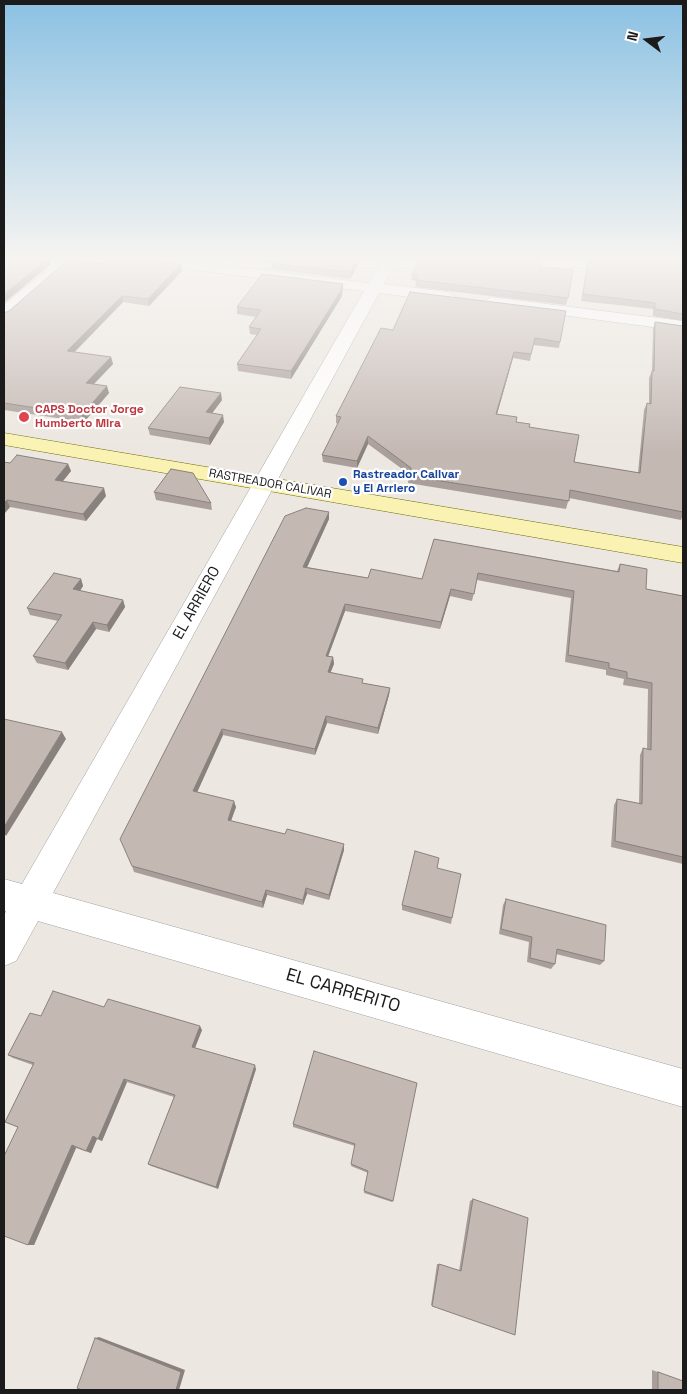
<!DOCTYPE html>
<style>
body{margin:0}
#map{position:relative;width:687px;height:1394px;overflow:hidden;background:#ece7e0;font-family:"Space Grotesk",sans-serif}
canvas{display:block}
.frame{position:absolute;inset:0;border:5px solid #1b1b1b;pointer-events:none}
.north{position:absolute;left:622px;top:15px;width:50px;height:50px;-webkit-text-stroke:4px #fff;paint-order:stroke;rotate:285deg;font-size:14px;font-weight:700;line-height:20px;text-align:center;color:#1b1b1b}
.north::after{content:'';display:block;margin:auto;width:18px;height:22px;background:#1b1b1b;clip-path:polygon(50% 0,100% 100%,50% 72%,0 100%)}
</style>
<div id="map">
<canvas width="687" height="1394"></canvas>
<div class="frame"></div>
<div class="north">N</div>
</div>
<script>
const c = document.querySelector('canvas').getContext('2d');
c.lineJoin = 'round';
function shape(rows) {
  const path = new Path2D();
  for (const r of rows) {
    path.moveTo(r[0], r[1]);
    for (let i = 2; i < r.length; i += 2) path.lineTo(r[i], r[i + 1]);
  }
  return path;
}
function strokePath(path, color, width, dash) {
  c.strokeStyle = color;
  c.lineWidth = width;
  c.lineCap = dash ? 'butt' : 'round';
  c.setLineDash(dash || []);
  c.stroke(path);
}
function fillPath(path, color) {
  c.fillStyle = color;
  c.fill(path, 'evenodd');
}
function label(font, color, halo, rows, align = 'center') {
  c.font = font + ' "Space Grotesk",sans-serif';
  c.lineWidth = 4.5;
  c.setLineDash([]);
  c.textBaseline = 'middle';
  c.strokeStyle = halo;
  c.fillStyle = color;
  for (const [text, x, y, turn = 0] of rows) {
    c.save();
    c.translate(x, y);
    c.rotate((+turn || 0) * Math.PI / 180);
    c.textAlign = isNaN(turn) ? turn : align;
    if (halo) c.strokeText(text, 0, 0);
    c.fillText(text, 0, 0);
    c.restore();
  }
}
const street = shape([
 [61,258,77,258,10,316,4,318,4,305,61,258],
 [122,258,165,258,369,283,384,258,398,258,384,284,448,292,456,297,448,302,379,293,53,893,683,1069,683,1107,38,921,16,961,4,966,4,916,6,911,4,911,4,879,22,884,364,291,129,262,122,258],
 [491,297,683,321,683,331,485,305,483,302,491,297]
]);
const secondary = shape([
 [4,433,683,547,683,563,4,445,4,433]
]);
strokePath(street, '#a2a2a2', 1);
strokePath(secondary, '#6e6b05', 1);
fillPath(street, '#fff');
fillPath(secondary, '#f9f2b2');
fillPath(shape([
 [179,258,194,258,193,260],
 [228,258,362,258,350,279,272,269,271,263],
 [588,258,683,258,683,321,653,316,653,309,581,301],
 [103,264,181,264,182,271,149,306,123,302,75,352,111,357,113,364,94,384,109,393,84,422,4,410,4,313,9,311],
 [540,267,568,298,566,305,415,287,416,281,411,280,412,274],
 [343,284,342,296,291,379,238,371,237,364,257,335,250,334,249,327,256,317,237,314,237,307],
 [410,292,560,342,559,348,533,345,530,361,513,358,497,414,529,427,574,462,638,473,644,410,647,403,649,403,649,378,652,371,653,329,655,322,683,326,683,515,681,520,569,498,566,509,408,483,409,474,368,444,357,468,323,462,322,455,338,424,336,423,336,416,393,330],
 [222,400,212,413,224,422,210,445,150,435,148,428],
 [10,463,68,464,71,471,63,481,106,496,86,521,10,507,4,514],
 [154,492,211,503,212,510,156,500],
 [329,512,329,519,307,567,368,578,422,579,434,539,617,571,620,564,646,589,683,596,683,864,611,847,614,805,617,799,639,804,640,755,643,748,647,749,648,689,623,685,624,679,606,675,606,670,565,662,571,598,477,580,472,601,450,596,440,629,345,611,328,656,333,657,334,664,330,672,363,683,390,688,389,695,378,734,327,723,315,755,223,735,197,792,236,807,231,821,344,850,329,900,307,894,303,905,267,895,263,908,134,872,132,866],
 [81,579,83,586,80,591,123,600,125,607,109,632,96,629,68,670,37,663,33,656,58,621,30,615,27,608],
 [437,868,452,918,451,924,402,910,402,905],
 [506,899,604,961,600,965,556,954,555,964,551,969,527,962,529,942,499,934,503,905],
 [104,1007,202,1030,195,1048,256,1069,218,1189,151,1166,148,1164,174,1097,127,1082,102,1141,97,1139,91,1153,76,1148,34,1245,28,1245,17,1127,5,1122,33,1065,13,1058,8,1055,41,1016],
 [314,1051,393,1201,392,1202,364,1193,368,1173,351,1166,355,1146,293,1127,293,1124],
 [473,1199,515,1335,431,1305,437,1264,439,1264,459,1271,470,1201],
 [652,1370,683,1381,683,1390,652,1390]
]), '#a99e9a');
fillPath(shape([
 [49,258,51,264,4,303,4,294],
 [359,258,362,258,350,279,350,272],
 [181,264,182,271,149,306,148,299],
 [343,284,342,296,291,379,291,371],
 [122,296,123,302,69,357,67,351],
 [514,352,513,358,495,421,496,414],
 [111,357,113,364,88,390,86,383],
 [107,386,109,393,84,422,82,415],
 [221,393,222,400,207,420,206,412],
 [223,415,224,422,210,445,209,438],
 [368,436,368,444,357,468,357,461],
 [68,464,71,471,58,487,55,480],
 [104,488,106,496,86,521,83,514],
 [7,500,10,507,4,514,4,503],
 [329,512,329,519,304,574,303,567],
 [81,579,83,586,76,596,73,589],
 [451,589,450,596,440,629,441,622],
 [123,600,125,607,109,632,107,625],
 [345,604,345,611,326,662,326,656],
 [93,622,96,629,68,670,65,663],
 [333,657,334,664,328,679,328,672],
 [390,688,389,695,378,734,378,728],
 [326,716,327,723,315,755,315,749],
 [222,729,223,735,195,797,193,791],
 [62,732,66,739,6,836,4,833,4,827],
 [234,801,236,807,229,826,228,820],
 [344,844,344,850,329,900,329,895],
 [306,888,307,894,303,905,303,900],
 [266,890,267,895,263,908,262,902],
 [200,1026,202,1030,194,1050,192,1047],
 [255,1065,256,1069,218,1189,216,1187],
 [124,1079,127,1082,102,1141,98,1139],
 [93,1136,97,1139,91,1153,86,1151],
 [72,1145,76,1148,34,1245,28,1245],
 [99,1337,185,1370,179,1390,176,1390,95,1338]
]), '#89817d');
const building = shape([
 [4,258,49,258,4,294,4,258],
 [109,258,131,258,181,264,148,299,122,296,67,351,111,357,86,383,107,386,82,415,4,403,4,313,9,311,68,260,103,264,109,258],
 [275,258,359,258,350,272,271,263,275,258],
 [420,258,540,258,540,267,573,270,568,298,416,280,418,275,412,274,420,258],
 [589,258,683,258,683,314,655,309,655,303,583,294,589,258],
 [262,274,343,284,340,289,342,289,291,371,237,364,261,329,249,327,261,310,237,307,262,274],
 [410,292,566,311,560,342,535,338,531,354,514,352,496,414,517,417,516,422,530,424,529,427,579,435,574,462,640,473,647,403,651,404,652,371,654,371,655,322,683,326,683,512,570,490,569,501,409,476,411,468,368,436,357,461,322,455,341,417,336,416,381,328,393,330,410,292],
 [180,387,221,393,206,412,223,415,209,438,148,428,180,387],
 [17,455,68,464,55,480,104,488,83,514,7,500,4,503,4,462,10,463,17,455],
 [171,469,193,473,211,503,154,492,171,469],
 [306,508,329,512,303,567,368,578,371,569,422,579,434,539,619,572,620,564,647,569,646,589,683,596,683,857,615,841,617,799,642,804,643,748,651,750,652,683,627,678,627,672,609,668,609,663,568,655,574,591,478,573,474,594,451,589,441,622,345,604,326,656,333,657,328,672,363,679,362,683,390,688,378,728,326,716,315,749,222,729,193,791,234,801,228,820,285,834,287,829,344,844,329,895,306,888,303,900,266,890,262,902,132,866,120,839,285,516,306,508],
 [54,573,81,579,73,589,123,600,107,625,93,622,65,663,33,656,62,615,27,608,54,573],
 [4,719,62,732,4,827,4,719],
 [415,851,439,858,437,868,461,874,452,918,402,905,415,851],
 [506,899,606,925,604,961,557,949,555,964,530,958,532,937,501,929,506,899],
 [53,991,104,1007,108,999,200,1026,192,1047,255,1065,216,1187,148,1164,175,1095,124,1079,98,1139,93,1136,86,1151,72,1145,28,1245,4,1236,4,1156,18,1127,5,1122,34,1063,8,1055,30,1013,41,1016,53,991],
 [314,1051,417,1083,393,1201,364,1191,368,1171,351,1164,355,1144,293,1124,314,1051],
 [473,1199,528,1218,515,1335,432,1306,439,1264,461,1271,473,1199],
 [95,1338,181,1372,176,1390,82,1390,77,1388,95,1338],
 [658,1372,683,1381,683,1390,658,1390,658,1372]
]);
fillPath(building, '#c4b8b3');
strokePath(building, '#89817d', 1);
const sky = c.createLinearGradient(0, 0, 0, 453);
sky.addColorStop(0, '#8bc1e3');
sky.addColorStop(0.57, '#f6f4f1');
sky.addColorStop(1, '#f6f4f100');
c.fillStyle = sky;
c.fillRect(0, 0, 687, 453);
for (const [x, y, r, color] of [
 [24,417,6,"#e0444e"],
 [343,482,5,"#1a4fb4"]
]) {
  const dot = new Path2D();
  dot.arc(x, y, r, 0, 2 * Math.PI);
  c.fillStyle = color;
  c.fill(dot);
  strokePath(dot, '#fff', 2);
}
label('bold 12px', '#be3a42', '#fff', [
 ["CAPS Doctor Jorge",35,410],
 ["Humberto Mira",35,424]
], 'left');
label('bold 12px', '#164399', '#fff', [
 ["Rastreador Calivar",353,475],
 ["y El Arriero",353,489]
], 'left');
label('12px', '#1b1b1b', '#fff', [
 ["RASTREADOR CALIVAR",270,484,10]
]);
label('15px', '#1b1b1b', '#fff', [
 ["EL ARRIERO",197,603,-61]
]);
label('18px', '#1b1b1b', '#fff', [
 ["EL CARRERITO",343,991,16]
]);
</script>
